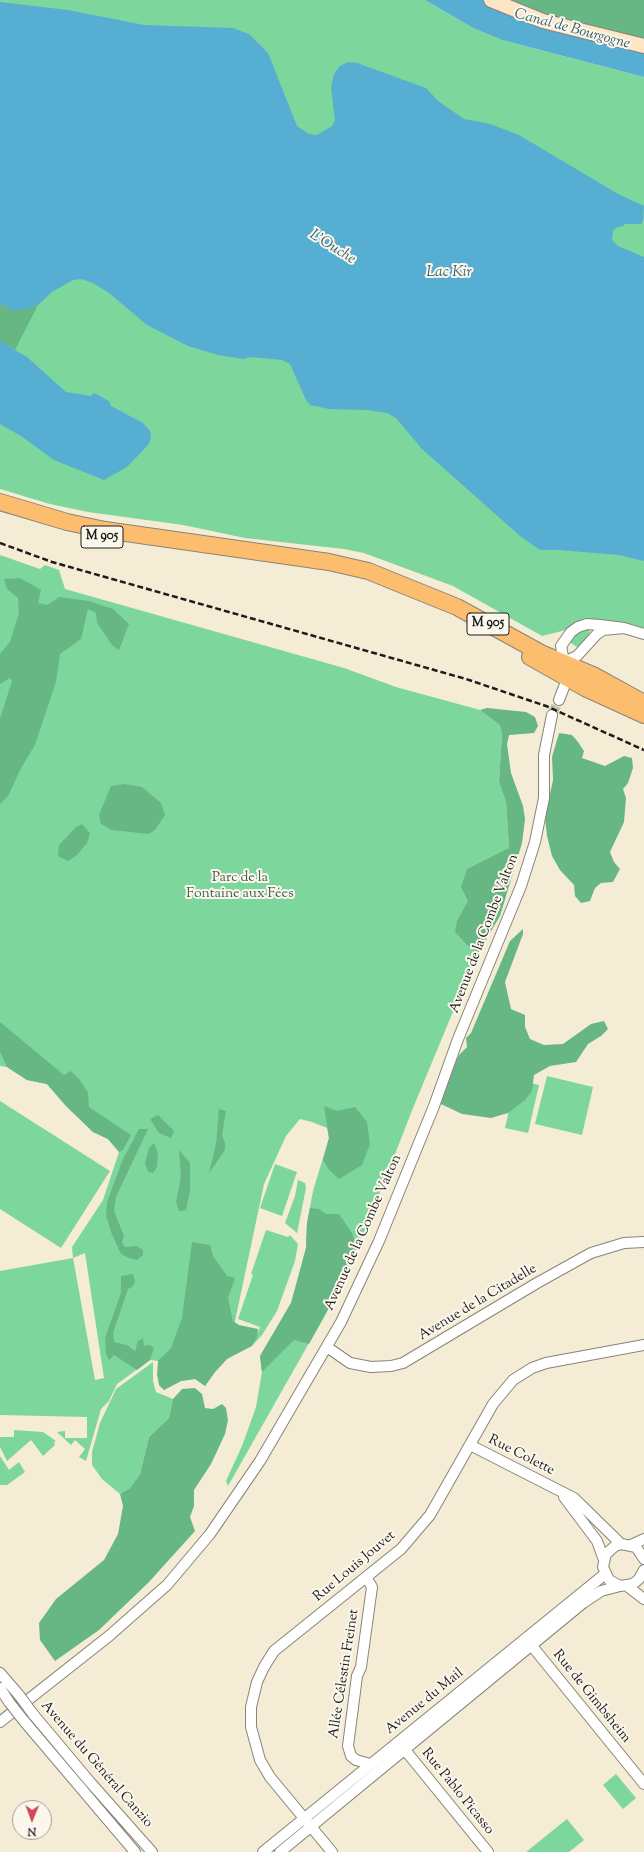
<!DOCTYPE html>
<meta charset="utf-8">
<style>
body{margin:0}
#map{position:relative;width:644px;height:1852px;overflow:hidden;background:#f5ecd6;font-family:"Sorts Mill Goudy",serif}
canvas{display:block}
.north{position:absolute;left:12px;top:1800px;width:40px;height:40px;box-sizing:border-box;background:#fbf7ec;border:1px solid #a29f99;border-radius:50%;rotate:181deg;font-size:11px;font-weight:700;line-height:16px;text-align:center;color:#1c1c1c}
.north::after{content:'';display:block;margin:auto;width:14px;height:18px;background:#d1495b;clip-path:polygon(50% 0,100% 100%,50% 72%,0 100%)}
</style>
<div id="map">
<canvas width="644" height="1852"></canvas>
<div class="north">N</div>
</div>
<script>
const c = document.querySelector('canvas').getContext('2d');
c.lineJoin = 'round';
function fillPath(path, color) {
  c.fillStyle = color;
  c.fill(path, 'evenodd');
}
function shape(rows) {
  const path = new Path2D();
  for (const r of rows) {
    path.moveTo(r[0], r[1]);
    for (let i = 2; i < r.length; i += 2) path.lineTo(r[i], r[i + 1]);
  }
  return path;
}
function strokePath(path, color, width, dash) {
  c.strokeStyle = color;
  c.lineWidth = width;
  c.lineCap = dash ? 'butt' : 'round';
  c.setLineDash(dash || []);
  c.stroke(path);
}
function label(font, color, halo, rows, align = 'center') {
  c.font = font + ' "Sorts Mill Goudy",serif';
  c.lineWidth = 4;
  c.setLineDash([]);
  c.textBaseline = 'middle';
  c.strokeStyle = halo;
  c.fillStyle = color;
  for (const [text, x, y, turn = 0] of rows) {
    c.save();
    c.translate(x, y);
    c.rotate((+turn || 0) * Math.PI / 180);
    c.textAlign = isNaN(turn) ? turn : align;
    if (halo) c.strokeText(text, 0, 0);
    c.fillText(text, 0, 0);
    c.restore();
  }
}
fillPath(shape([
 [0,0,425,0,473,28,502,40,644,77,644,630,600,626,578,621,566,630,542,636,453,586,364,553,344,549,245,538,183,525,88,512,50,504,0,489],
 [0,555,40,569,45,565,59,570,65,589,344,668,396,687,480,710,501,725,502,733,499,782,506,802,509,848,496,908,413,1108,367,1226,330,1306,228,1486,226,1481,242,1446,256,1407,262,1372,260,1356,291,1303,306,1248,307,1223,313,1191,329,1138,327,1128,312,1122,300,1119,286,1136,264,1184,227,1359,215,1372,205,1386,195,1379,181,1381,164,1390,159,1385,158,1361,150,1360,117,1384,109,1401,101,1409,86,1461,79,1457,85,1449,75,1440,71,1445,57,1432,65,1431,65,1438,87,1438,87,1417,0,1415,0,1271,73,1258,72,1247,103,1200,119,1152,108,1139,93,1132,66,1106,47,1084,27,1080,7,1067,0,1066],
 [85,1253,104,1378,95,1380,73,1258],
 [591,628,589,634,579,648,569,642,580,631],
 [547,1076,593,1087,582,1135,535,1124],
 [516,1080,539,1085,528,1133,505,1128],
 [0,1101,110,1171,61,1248,0,1209],
 [275,1164,297,1172,282,1216,260,1208],
 [298,1180,305,1183,306,1188,297,1233,285,1223,295,1196],
 [266,1230,288,1237,290,1235,298,1244,295,1261,277,1311,262,1335,252,1346,260,1327,238,1319,253,1275,251,1274],
 [153,1362,153,1381,156,1392,173,1399,169,1418,149,1437,140,1474,130,1488,120,1494,102,1479,92,1465,92,1452,100,1423,116,1389],
 [14,1430,43,1432,56,1441,54,1442,55,1445,43,1456,31,1440,7,1461,0,1447,0,1437,14,1437],
 [0,1456,9,1470,19,1462,25,1472,7,1485,0,1485],
 [616,1774,636,1798,623,1809,603,1785],
 [567,1819,584,1840,569,1852,526,1852]
]), '#7dd69c');
fillPath(shape([
 [482,0,644,0,644,52,487,3],
 [0,304,13,310,23,310,38,305,15,350,0,341],
 [20,578,41,590,38,603,47,605,59,597,89,601,113,609,129,624,119,650,112,645,97,623,96,613,88,609,81,639,60,654,56,682,35,745,21,768,8,796,0,804,0,719,12,681,10,678,0,684,0,654,10,642,19,613,18,598,7,589,4,579],
 [487,708,526,712,535,717,538,726,534,733,509,735,507,744,511,773,523,806,525,819,522,843,500,916,478,953,466,944,455,932,457,921,468,901,461,887,467,869,509,848,506,802,499,782,502,733,500,725,480,710],
 [559,733,572,735,578,742,584,751,582,758,605,766,624,756,632,758,633,768,628,783,623,789,626,798,624,822,610,852,614,862,620,869,613,882,601,883,595,888,590,901,581,903,575,896,574,885,560,870,552,856,547,836,545,817,553,780,552,757],
 [124,784,142,787,161,803,165,815,155,830,149,834,112,830,101,824,99,815,111,786],
 [82,824,90,833,87,843,77,855,68,861,58,856,59,845,76,827],
 [523,929,523,934,505,982,511,1009,525,1015,525,1027,530,1039,544,1045,563,1044,591,1024,604,1021,608,1029,601,1036,588,1044,576,1062,550,1066,534,1075,532,1091,525,1100,508,1113,491,1118,462,1114,441,1104,448,1079,459,1055,467,1047,466,1038,471,1033,510,941],
 [0,1022,64,1075,71,1071,80,1080,88,1093,89,1107,131,1135,123,1150,119,1152,108,1139,93,1132,66,1106,47,1084,27,1080,7,1067,0,1052],
 [324,1106,337,1111,355,1107,367,1122,370,1144,362,1165,339,1179,329,1170,323,1160,329,1138],
 [219,1109,226,1111,222,1135,225,1143,225,1150,209,1173,216,1144],
 [158,1115,174,1131,171,1138,159,1133,150,1119],
 [139,1129,148,1129,116,1197,114,1211,124,1236,122,1243,125,1247,136,1246,143,1250,143,1255,137,1260,129,1258,121,1254,111,1232,106,1215,107,1202,123,1159],
 [154,1143,158,1154,157,1167,153,1173,148,1172,145,1163,149,1148],
 [179,1150,190,1163,190,1191,186,1210,179,1211,176,1202,181,1177],
 [310,1208,319,1209,326,1214,339,1214,352,1233,357,1248,330,1306,309,1344,294,1340,262,1372,260,1356,291,1303,298,1278,306,1248,307,1223],
 [192,1242,210,1245,213,1256,227,1276,235,1278,228,1298,233,1321,239,1325,258,1329,257,1337,252,1346,227,1359,215,1372,205,1386,195,1379,181,1381,164,1390,159,1385,157,1374,158,1361,171,1348,182,1318],
 [133,1274,135,1282,132,1287,128,1289,113,1333,114,1342,127,1345,135,1351,138,1341,143,1338,144,1346,150,1345,154,1348,150,1360,137,1370,114,1355,109,1360,106,1354,105,1338,121,1293,121,1276],
 [195,1388,202,1394,205,1408,213,1409,222,1404,226,1408,228,1420,225,1434,211,1464,194,1490,194,1506,190,1517,195,1531,149,1582,99,1630,55,1661,40,1640,39,1623,56,1599,104,1560,118,1534,123,1506,120,1494,130,1488,140,1474,149,1437,169,1418,173,1399,182,1389]
]), '#66b784');
fillPath(shape([
 [425,0,482,0,644,52,644,77,502,40,473,28],
 [0,2,68,10,144,25,233,28,249,34,268,53,297,126,309,134,317,135,332,126,335,120,331,87,334,74,340,66,348,62,357,63,426,88,438,101,464,119,490,124,519,135,618,194,644,206,643,221,641,224,625,224,623,226,617,227,613,231,612,240,618,246,644,257,644,561,619,555,559,550,540,550,520,536,422,449,396,418,387,413,367,410,329,409,310,405,306,400,290,364,282,360,250,357,243,359,218,355,188,346,147,325,109,293,93,283,81,279,73,280,52,292,38,305,23,310,13,310,0,304],
 [0,341,27,357,66,392,91,396,94,393,109,401,111,406,143,423,150,431,151,438,148,445,127,467,104,480,54,460,21,436,0,424]
]), '#56aed3');
strokePath(shape([
 [552,715,559,700]
]), '#cac2b1', 10, [10, 5]);
const street = shape([
 [624,628,603,630,597,634,577,656,564,662,561,646,571,632,578,627,587,624,600,625,624,628,644,634],
 [559,700,567,679],
 [327,1347,350,1363,371,1367,391,1366,403,1363,537,1283,591,1253,624,1243,644,1242],
 [470,1445,574,1498,621,1544],
 [564,1497,597,1541,604,1560],
 [631,1545,644,1539],
 [644,1559,636,1547,621,1544,615,1546,606,1554,603,1567,609,1580,620,1586,633,1584,639,1579,644,1570],
 [366,1577,372,1587,361,1667,357,1676,348,1746,351,1756,356,1760,370,1764],
 [627,1586,644,1599],
 [532,1646,644,1784],
 [0,1673,19,1695],
 [0,1688,9,1702],
 [33,1714,90,1782,152,1852],
 [24,1721,135,1852],
 [0,1722,109,1636,151,1599,167,1585,210,1534,260,1461,341,1322,379,1241,434,1106,458,1039,521,886,535,842,544,798,544,755,552,715],
 [405,1750,488,1852],
 [263,1852,605,1574],
 [280,1852,583,1603,601,1591,620,1586],
 [332,1852,270,1777,260,1760,251,1727,251,1707,257,1682,264,1667,274,1651,401,1549,430,1515,493,1404,513,1380,532,1368,546,1363,644,1345]
]);
const secondary = shape([
 [491,0,543,21,644,46]
]);
const primary = shape([
 [0,502,67,522,105,530,329,562,368,571,457,607,541,653,593,675,644,703],
 [530,657,585,688,644,715]
]);
strokePath(street, '#888479', 12);
strokePath(secondary, '#888479', 16);
strokePath(primary, '#888479', 18);
strokePath(street, '#fff', 10);
strokePath(secondary, '#fee5c5', 14);
strokePath(primary, '#fcbd6f', 16);
strokePath(shape([
 [0,543,52,562,466,679,546,706,644,750]
]), '#1c1c1c', 2.5, [6, 3]);
const streetBridge = shape([
 [19,1695,33,1714],
 [9,1702,24,1721]
]);
strokePath(streetBridge, '#888479', 12, []);
strokePath(streetBridge, '#fff', 10);
for (const [x, y, w] of [
 [102,537,42],
 [488,624,42]
]) {
  const box = new Path2D();
  box.roundRect(x - w / 2, y - 11, w, 22, 3);
  c.fillStyle = '#fbf7ec';
  c.fill(box);
  strokePath(box, '#1c1c1c', 1);
}
label('bold 13px', '#1c1c1c', null, [
 ["M 905",102,537],
 ["M 905",488,624]
]);
label('14px', '#3e5d49', '#fbf7ec', [
 ["Parc de la",240,879],
 ["Fontaine aux Fées",240,895]
]);
label('14px', '#1c1c1c', '#fbf7ec', [
 ["Avenue de la Combe Valton",485,934,-69],
 ["Avenue de la Combe Valton",364,1233,-66],
 ["Avenue de la Citadelle",478,1303,-31],
 ["Rue Colette",521,1456,27],
 ["Rue Louis Jouvet",355,1567,-40],
 ["Allée Célestin Freinet",345,1674,-81],
 ["Rue de Gimbsheim",591,1697,51],
 ["Avenue du Mail",425,1702,-39],
 ["Avenue du Général Canzio",96,1765,49],
 ["Rue Pablo Picasso",457,1792,51]
]);
label('italic 15px', '#365e6e', '#fbf7ec', [
 ["Canal de Bourgogne",572,30,15],
 ["L'Ouche",332,248,32],
 ["Lac Kir",449,273]
]);
</script>
